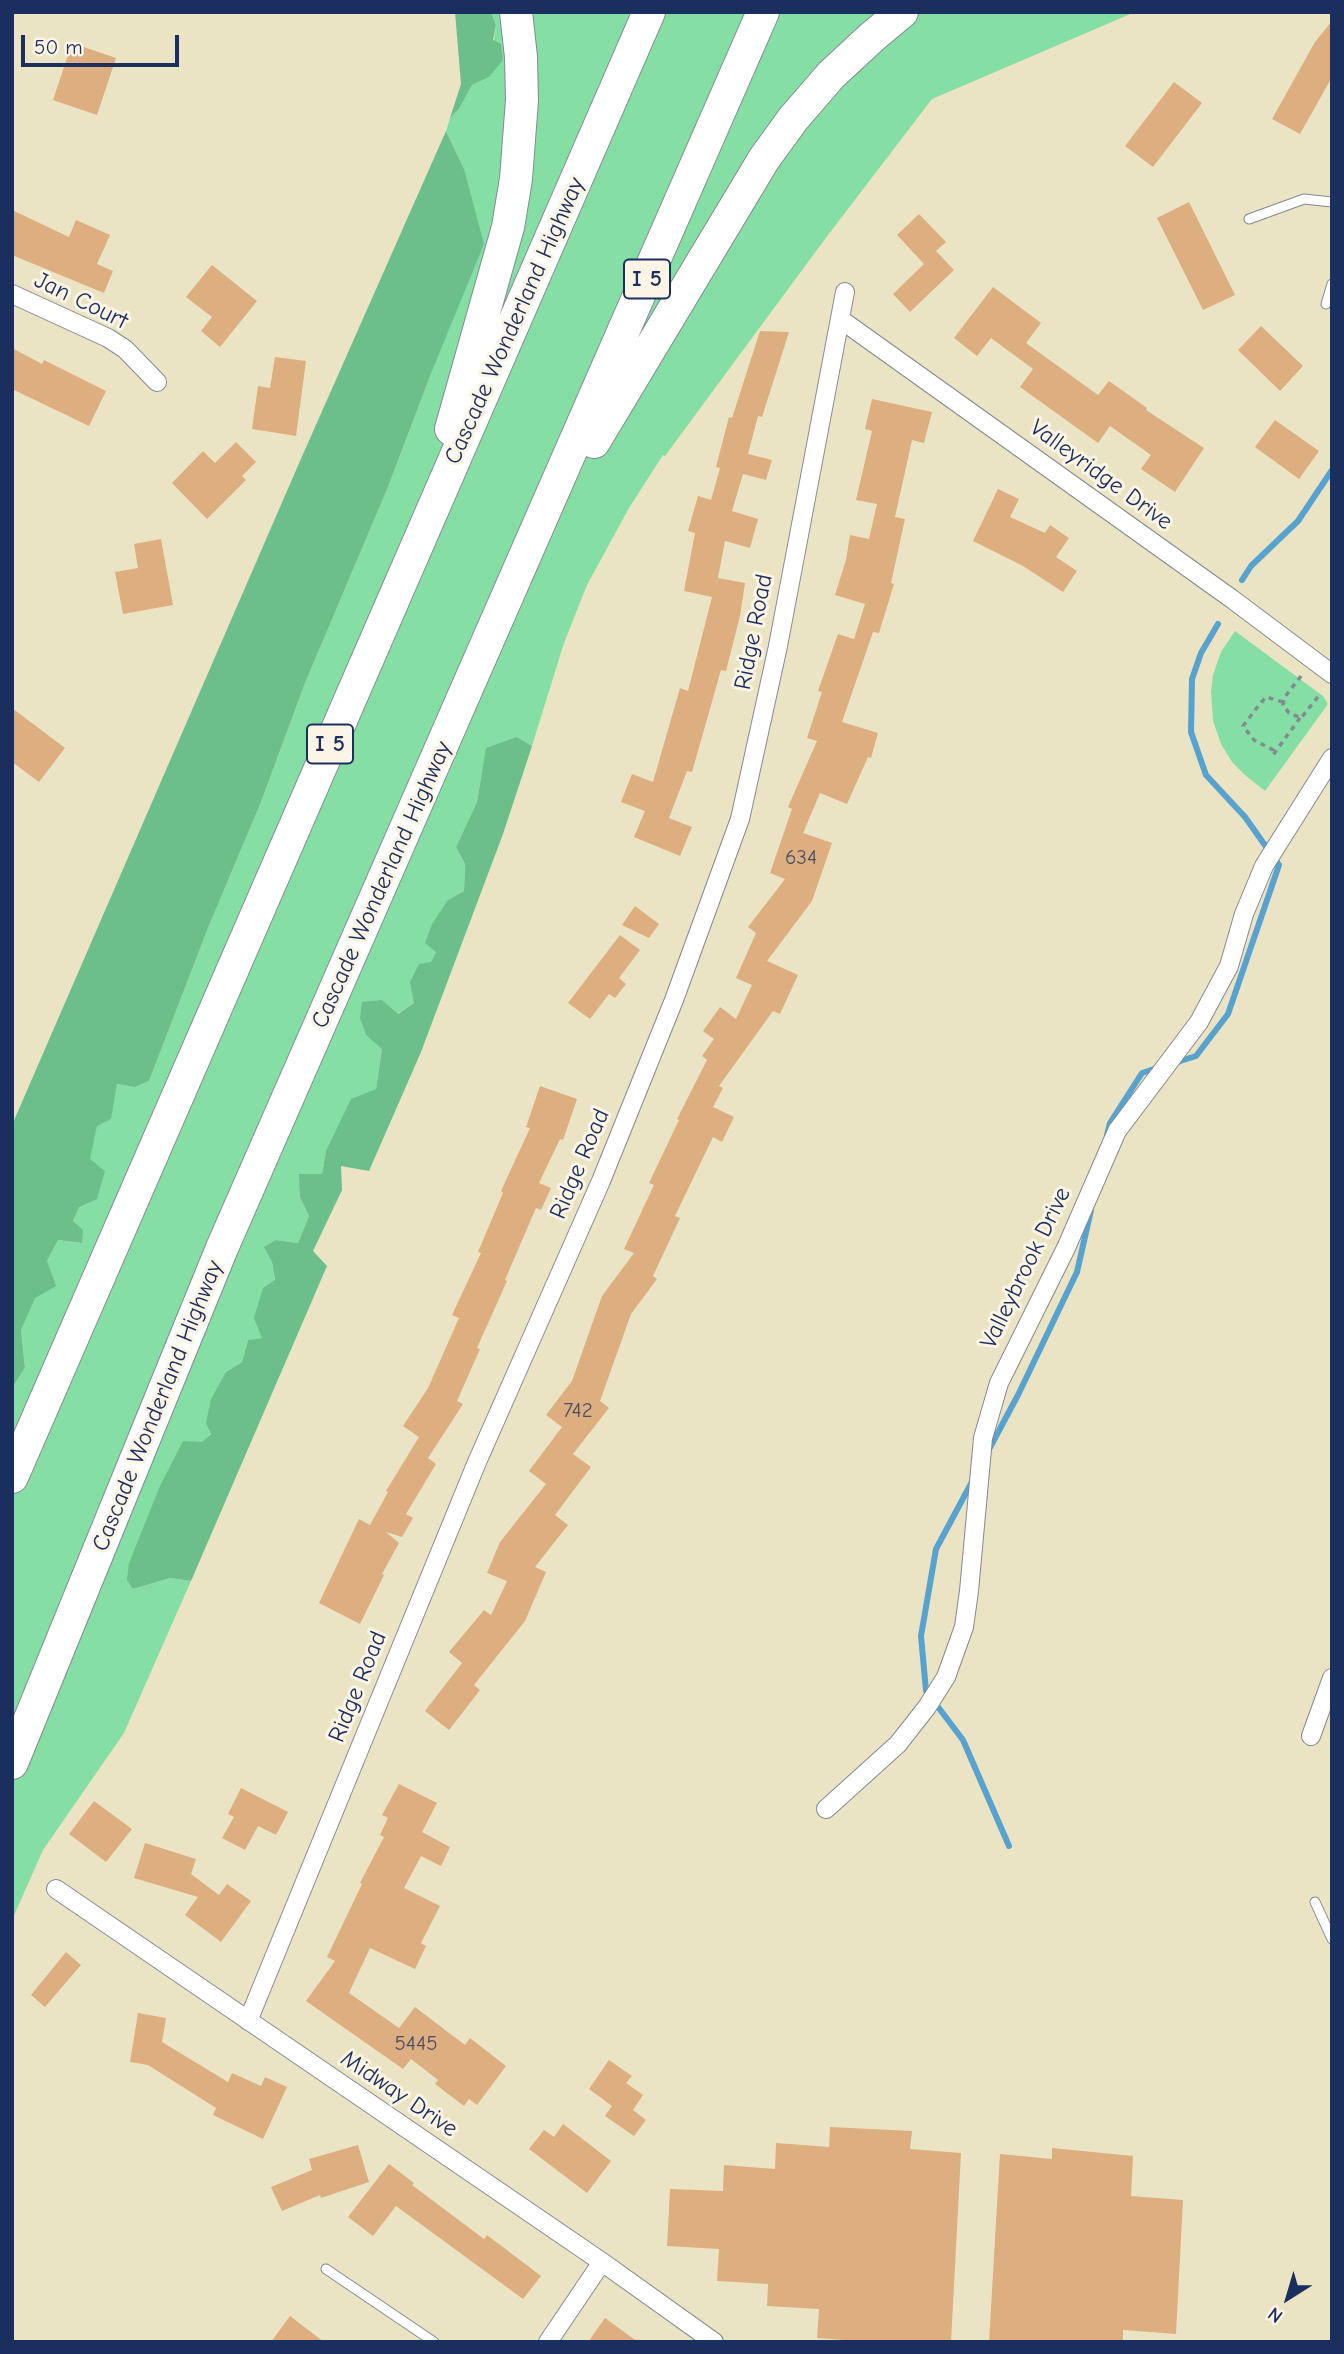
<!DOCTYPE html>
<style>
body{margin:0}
#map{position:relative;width:1344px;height:2354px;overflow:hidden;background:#ebe4c4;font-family:"Comic Neue",sans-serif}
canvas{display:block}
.frame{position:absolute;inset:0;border:14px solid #1b2f5e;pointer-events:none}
.north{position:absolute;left:1253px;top:2263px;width:70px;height:70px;-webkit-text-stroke:5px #fcf5e5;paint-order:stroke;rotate:217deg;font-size:19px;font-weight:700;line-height:28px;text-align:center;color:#1b2f5e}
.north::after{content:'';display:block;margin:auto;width:24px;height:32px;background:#1b2f5e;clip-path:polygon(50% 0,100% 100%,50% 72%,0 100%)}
.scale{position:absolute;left:21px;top:35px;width:158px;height:32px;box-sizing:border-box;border:4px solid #1b2f5e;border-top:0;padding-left:9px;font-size:21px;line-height:24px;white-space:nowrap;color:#1b2f5e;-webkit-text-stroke:5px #fcf5e5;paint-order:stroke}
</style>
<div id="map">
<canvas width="1344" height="2354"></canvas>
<div class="frame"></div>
<div class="north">N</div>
<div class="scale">50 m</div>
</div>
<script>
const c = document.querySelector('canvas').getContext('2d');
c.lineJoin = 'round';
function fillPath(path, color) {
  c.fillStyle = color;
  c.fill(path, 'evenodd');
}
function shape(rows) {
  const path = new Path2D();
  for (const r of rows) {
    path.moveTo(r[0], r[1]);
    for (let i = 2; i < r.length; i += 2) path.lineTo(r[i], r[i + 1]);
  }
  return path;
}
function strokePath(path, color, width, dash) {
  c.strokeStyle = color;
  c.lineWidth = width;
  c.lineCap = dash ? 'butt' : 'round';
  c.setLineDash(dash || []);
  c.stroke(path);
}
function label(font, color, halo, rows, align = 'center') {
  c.font = font + ' "Comic Neue",sans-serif';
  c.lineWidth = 6;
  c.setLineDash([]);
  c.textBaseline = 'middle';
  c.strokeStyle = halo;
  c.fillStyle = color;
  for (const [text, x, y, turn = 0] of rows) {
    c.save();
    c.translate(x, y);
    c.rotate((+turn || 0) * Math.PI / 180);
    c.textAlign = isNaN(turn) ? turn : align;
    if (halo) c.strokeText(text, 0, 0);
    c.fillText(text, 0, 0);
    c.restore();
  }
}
fillPath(shape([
 [491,12,1135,12,932,99,825,239,665,456,663,455,629,508,587,585,564,643,532,746,517,737,481,778,477,802,456,847,465,864,464,891,448,900,436,952,414,1003,397,1014,382,1049,376,1089,326,1151,322,1174,300,1197,309,1216,298,1243,276,1240,272,1262,275,1281,262,1338,248,1340,242,1362,226,1372,211,1433,202,1443,139,1541,129,1563,133,1589,170,1578,191,1581,124,1733,43,1850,12,1920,12,1388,25,1368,21,1330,47,1261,58,1240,82,1243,73,1221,79,1207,97,1125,114,1094,117,1084,135,1087,149,1081,208,928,261,802,305,683,388,487,432,371,464,169,446,131,450,118,459,109,472,85,489,77,496,25],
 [1235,631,1323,696,1328,704,1265,791,1245,775,1232,762,1221,744,1213,721,1211,692,1213,675,1221,652]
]), '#85dfa4');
fillPath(shape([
 [455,12,491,12,496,25,493,40,501,44,503,60,489,77,472,85,459,109,450,118,461,84],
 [446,131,464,169,484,244,432,371,388,487,305,683,261,802,208,928,149,1081,135,1087,117,1084,111,1119,97,1126,90,1159,105,1171,97,1199,79,1207,73,1221,83,1230,82,1243,58,1240,47,1261,56,1286,35,1298,21,1330,25,1368,12,1388,12,1125,300,461],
 [517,737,532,746,503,834,421,1052,369,1171,341,1166,342,1190,313,1251,327,1266,191,1581,170,1578,133,1589,127,1580,129,1563,160,1486,183,1441,202,1442,211,1434,206,1423,211,1399,226,1372,242,1362,248,1340,262,1338,254,1318,263,1288,275,1280,272,1262,264,1247,276,1240,298,1243,309,1216,300,1197,299,1174,322,1174,326,1151,351,1099,376,1089,382,1049,366,1035,360,1018,362,1002,382,1000,398,1014,414,1003,410,982,419,964,431,962,436,952,425,943,432,924,448,900,464,891,465,864,456,847,477,802,486,748]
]), '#6cbe8a');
strokePath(shape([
 [1242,580,1251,566,1298,521,1332,470],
 [1174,1063,1196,1056,1228,1014,1279,865,1245,817,1206,775,1191,732,1192,679,1201,653,1218,624],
 [1107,1135,1110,1123,1142,1073,1157,1068],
 [987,1453,1018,1395,1077,1272,1091,1210],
 [974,1478,936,1549,921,1636,926,1691,963,1740,1009,1846]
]), '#57a2cf', 6);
fillPath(shape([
 [1332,21,1332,77,1300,134,1272,119,1315,42],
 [72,43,116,58,97,115,53,100],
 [1174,82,1202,103,1153,167,1125,146],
 [1189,202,1235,295,1203,310,1157,218],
 [12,210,69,237,76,220,110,235,97,264,113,271,104,293,12,255],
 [919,214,946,242,936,251,954,270,910,312,893,294,924,264,897,235],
 [212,265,257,301,220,347,201,331,212,317,186,297],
 [993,287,1041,323,1026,343,1098,395,1109,381,1147,408,1146,410,1204,448,1175,492,1141,469,1151,455,1110,426,1098,443,1020,387,1033,369,991,338,977,356,954,338],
 [1261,326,1303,366,1280,391,1238,350],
 [760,331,789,332,762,417,758,416,748,454,772,460,766,480,743,474,732,511,758,519,750,548,725,541,718,578,745,583,740,616,726,671,721,670,692,772,687,771,669,818,692,827,680,856,634,837,645,811,621,802,632,774,653,782,680,688,688,691,712,597,684,591,695,533,688,531,698,496,711,500,720,468,716,467,729,417,732,418],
 [12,348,42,364,44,360,106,391,89,426,12,389],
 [275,357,306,361,296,436,252,429,258,386,270,388],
 [872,399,932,412,924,443,912,440,895,517,905,519,891,583,894,584,879,633,873,632,842,722,878,733,871,758,868,757,847,804,820,793,803,833,832,843,812,901,767,961,798,975,780,1014,773,1011,719,1086,723,1088,713,1107,734,1117,722,1142,713,1137,675,1216,680,1218,653,1276,657,1279,631,1314,600,1401,609,1408,573,1454,591,1467,555,1515,568,1525,535,1567,546,1572,525,1621,474,1685,480,1690,449,1730,425,1711,462,1663,449,1652,484,1610,491,1615,507,1581,487,1573,500,1542,546,1484,529,1471,562,1427,546,1415,572,1381,602,1296,634,1253,624,1249,654,1185,649,1183,679,1120,677,1119,707,1060,702,1056,714,1039,703,1031,720,1007,736,1019,752,985,736,978,756,933,748,927,785,879,770,873,792,809,788,807,817,741,807,738,822,692,818,691,838,634,854,639,865,604,835,595,846,560,850,535,869,539,877,504,856,500,872,431,865,429],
 [1275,420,1319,451,1299,479,1255,447],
 [236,442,256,462,242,476,246,480,207,519,172,483,203,451,215,463],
 [998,489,1019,499,1010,517,1045,533,1050,525,1069,538,1056,557,1077,571,1063,592,1023,566,973,541],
 [161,539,173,605,123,614,115,572,138,568,134,544],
 [12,708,65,748,39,782,12,762],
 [635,906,659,924,649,938,622,925],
 [620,935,640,950,619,978,626,984,615,998,609,994,590,1019,568,1003],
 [540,1086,577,1099,563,1140,560,1139,539,1183,551,1188,541,1210,536,1208,505,1280,507,1281,477,1348,480,1349,457,1401,463,1404,428,1458,436,1464,406,1514,413,1518,402,1537,386,1532,399,1543,382,1574,384,1575,360,1624,319,1603,359,1519,370,1525,388,1492,386,1491,419,1437,403,1426,428,1388,459,1318,452,1315,481,1253,478,1252,503,1193,501,1191,530,1128,526,1127],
 [399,1784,437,1803,422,1832,450,1847,441,1866,421,1856,404,1888,440,1906,421,1943,426,1946,415,1969,370,1948,349,1993,399,2028,415,2007,465,2045,470,2038,506,2066,477,2105,469,2099,464,2106,435,2084,438,2080,411,2059,403,2069,306,2001,335,1961,327,1957,362,1884,360,1883,384,1837,380,1835,388,1818,382,1815],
 [241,1788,288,1812,276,1835,258,1826,245,1850,222,1838,234,1817,228,1814],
 [94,1801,132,1829,106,1862,69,1834],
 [145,1843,196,1859,191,1874,219,1895,227,1884,251,1901,221,1942,185,1915,198,1897,134,1878],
 [66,1952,81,1965,45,2007,31,1995],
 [138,2013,166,2018,162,2042,228,2082,232,2073,261,2086,265,2077,287,2087,263,2139,213,2115,216,2108,148,2065,130,2062],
 [609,2060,632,2076,626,2083,643,2095,633,2110,646,2120,634,2136,605,2116,612,2106,589,2089],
 [563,2124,611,2161,587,2193,529,2149,544,2130,554,2137],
 [830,2127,912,2131,910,2149,961,2153,951,2342,870,2342,817,2338,819,2309,767,2306,768,2284,717,2281,719,2249,667,2246,670,2189,723,2191,724,2165,775,2169,776,2143,829,2147],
 [358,2145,369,2182,321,2198,320,2195,282,2211,271,2187,312,2170,309,2159],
 [1052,2148,1133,2156,1131,2196,1183,2200,1176,2334,1123,2330,1123,2342,989,2342,1000,2154,1052,2159],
 [389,2164,414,2183,412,2185,484,2239,487,2235,541,2276,523,2299,396,2206,373,2236,348,2217],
 [290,2316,324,2342,271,2342],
 [605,2318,638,2342,588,2342]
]), '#ddae80');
const service = shape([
 [1249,219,1304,199,1332,202],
 [1326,304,1332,284],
 [1315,1902,1332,1939],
 [326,2269,434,2342]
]);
const minor = shape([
 [12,294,108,338,125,349,157,382],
 [840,319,1232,599,1332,674],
 [1311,1736,1332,1678],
 [826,1809,898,1744,927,1707,946,1677,964,1627,969,1591,983,1438,999,1383,1066,1248,1117,1131,1199,1022,1229,966,1244,914,1264,866,1332,758],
 [56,1889,602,2262,714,2342],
 [248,2021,477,1462,601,1181,674,1000,740,819,778,646,845,292],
 [548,2342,602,2262]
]);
const motorway = shape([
 [451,429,508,227,516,179,522,100,521,57,516,12],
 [594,442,764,159,793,119,831,75,872,37,902,12],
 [12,1477,649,12],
 [12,1763,222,1248,763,12]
]);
strokePath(service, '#838a91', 11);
strokePath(minor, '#838a91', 20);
strokePath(motorway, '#838a91', 34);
strokePath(shape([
 [1301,676,1284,698,1283,705,1289,713,1301,718,1321,693],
 [1283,702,1266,697,1259,705,1243,726,1254,740,1273,750,1273,755,1300,718]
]), '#838a91', 3.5, [5, 5]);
strokePath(service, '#fff', 9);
strokePath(minor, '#fff', 18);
strokePath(motorway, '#fff', 32);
label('21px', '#4c4f66', null, [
 ["634",801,858],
 ["742",578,1411],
 ["5445",416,2044]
]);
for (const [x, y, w] of [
 [647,279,46],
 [330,744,46]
]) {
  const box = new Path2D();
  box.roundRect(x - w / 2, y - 19.5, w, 39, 5);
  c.fillStyle = '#fcf5e5';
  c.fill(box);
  strokePath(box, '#1b2f5e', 2);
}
label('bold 23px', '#1b2f5e', null, [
 ["I 5",647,279],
 ["I 5",330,744]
]);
label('24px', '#1b2f5e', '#fcf5e5', [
 ["Jan Court",81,301,26],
 ["Cascade Wonderland Highway",515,321,-66],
 ["Valleyridge Drive",1101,475,36],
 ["Ridge Road",754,632,-79],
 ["Cascade Wonderland Highway",382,885,-66],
 ["Ridge Road",580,1164,-67],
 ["Valleybrook Drive",1026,1268,-64],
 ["Cascade Wonderland Highway",158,1406,-68],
 ["Ridge Road",358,1687,-68],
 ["Midway Drive",399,2094,34]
]);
</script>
